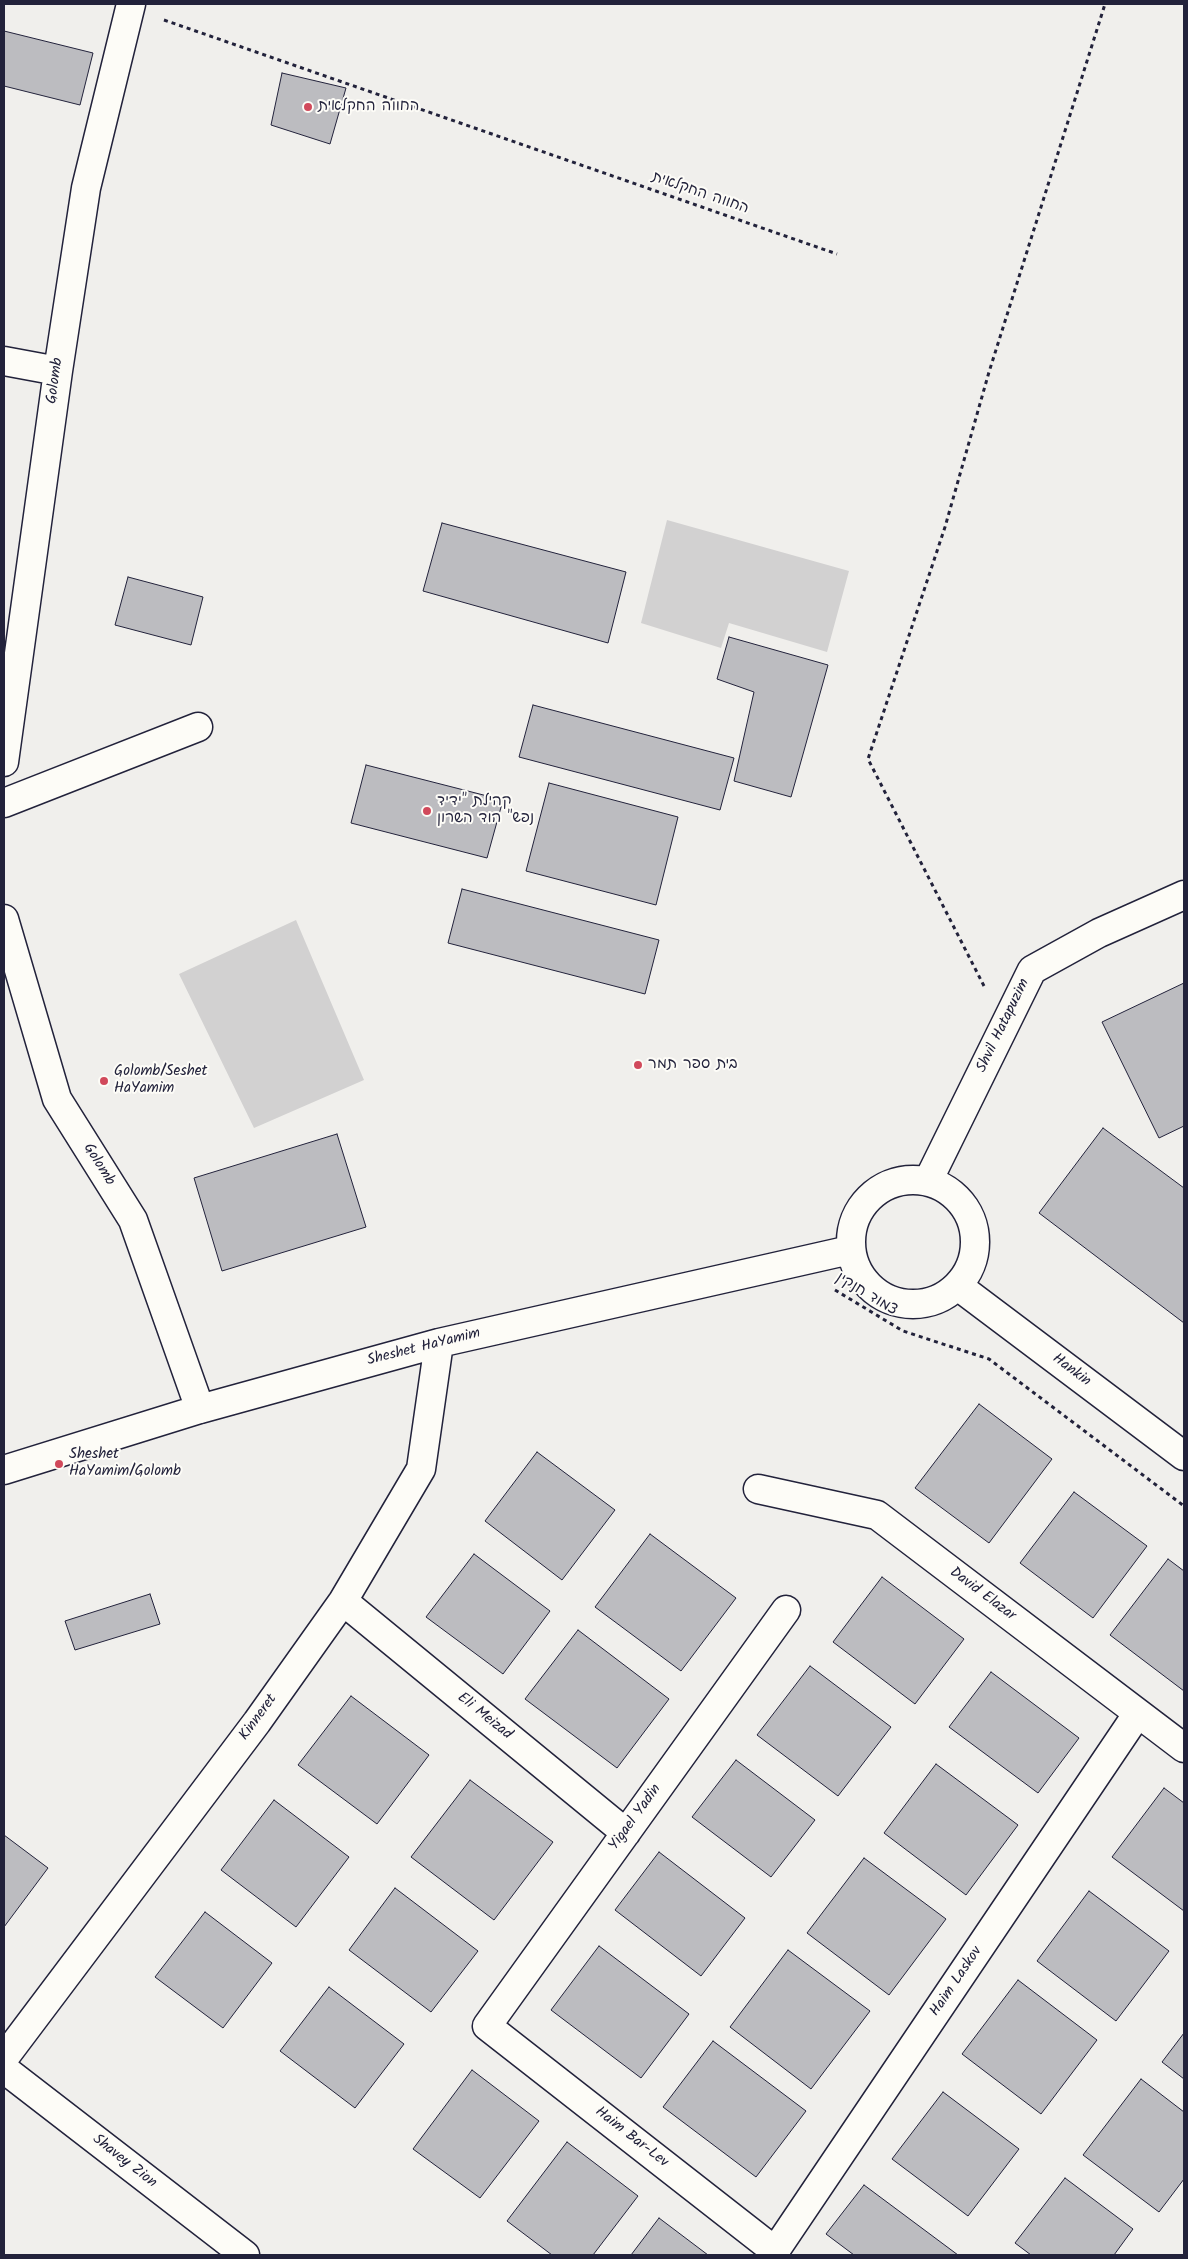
<!DOCTYPE html>
<meta charset="utf-8">
<style>
body{margin:0}
#map{position:relative;width:1188px;height:2259px;overflow:hidden;background:#f0efec;font-family:Kalam,sans-serif}
canvas{display:block}
.frame{position:absolute;inset:0;border:5px solid #22223b;pointer-events:none}
</style>
<div id="map">
<canvas width="1188" height="2259"></canvas>
<div class="frame"></div>
</div>
<script>
const c = document.querySelector('canvas').getContext('2d');
c.lineJoin = 'round';
function fillPath(path, color) {
  c.fillStyle = color;
  c.fill(path, 'evenodd');
}
function shape(rows) {
  const path = new Path2D();
  for (const r of rows) {
    if (r.length === 3) {
      path.moveTo(r[0] + r[2], r[1]);
      path.arc(r[0], r[1], r[2], 0, 2 * Math.PI);
      continue;
    }
    path.moveTo(r[0], r[1]);
    for (let i = 2; i < r.length; i += 2) path.lineTo(r[i], r[i + 1]);
  }
  return path;
}
function strokePath(path, color, width, dash) {
  c.strokeStyle = color;
  c.lineWidth = width;
  c.lineCap = dash ? 'butt' : 'round';
  c.setLineDash(dash || []);
  c.stroke(path);
}
function label(font, color, halo, rows, align = 'center') {
  c.font = font + ' Kalam,"Playpen Sans Hebrew",sans-serif';
  c.lineWidth = 4;
  c.setLineDash([]);
  c.textBaseline = 'middle';
  c.strokeStyle = halo;
  c.fillStyle = color;
  for (const [text, x, y, turn = 0] of rows) {
    c.save();
    c.translate(x, y);
    c.rotate((+turn || 0) * Math.PI / 180);
    c.textAlign = isNaN(turn) ? turn : align;
    if (halo) c.strokeText(text, 0, 0);
    c.fillText(text, 0, 0);
    c.restore();
  }
}
fillPath(shape([
 [667,520,849,571,827,652,729,623,721,648,641,623],
 [296,920,364,1080,254,1128,179,974]
]), '#d2d1d1');
const building = shape([
 [4,31,93,53,80,105,4,86,4,31],
 [282,73,346,88,330,144,271,125,282,73],
 [442,523,626,572,608,643,423,591,442,523],
 [128,577,203,597,191,645,115,625,128,577],
 [729,637,828,665,791,797,734,781,754,692,717,679,729,637],
 [533,705,734,758,720,810,519,757,533,705],
 [366,765,503,800,487,858,351,823,366,765],
 [549,783,678,817,656,905,526,871,549,783],
 [462,889,659,940,645,994,448,943,462,889],
 [1184,983,1184,1126,1159,1138,1102,1022,1184,983],
 [1103,1128,1184,1188,1184,1323,1039,1213,1103,1128],
 [337,1134,366,1227,222,1271,194,1178,337,1134],
 [979,1404,1052,1459,989,1543,915,1488,979,1404],
 [537,1452,615,1510,562,1580,485,1521,537,1452],
 [1074,1492,1147,1546,1093,1618,1020,1563,1074,1492],
 [650,1534,736,1598,681,1671,595,1607,650,1534],
 [474,1554,550,1611,503,1674,426,1617,474,1554],
 [1168,1559,1184,1571,1184,1691,1110,1635,1168,1559],
 [882,1577,964,1639,915,1704,833,1642,882,1577],
 [150,1594,160,1624,75,1650,65,1621,150,1594],
 [578,1630,669,1699,617,1768,525,1699,578,1630],
 [810,1666,891,1727,838,1796,757,1735,810,1666],
 [991,1672,1079,1738,1038,1793,949,1727,991,1672],
 [351,1696,429,1755,377,1824,298,1765,351,1696],
 [736,1760,815,1820,771,1877,692,1817,736,1760],
 [936,1764,1018,1825,966,1895,884,1833,936,1764],
 [470,1780,553,1842,494,1920,411,1857,470,1780],
 [1164,1788,1184,1803,1184,1911,1112,1857,1164,1788],
 [274,1800,349,1857,296,1927,221,1870,274,1800],
 [4,1835,48,1868,4,1927,4,1835],
 [659,1852,745,1918,701,1976,615,1910,659,1852],
 [864,1858,946,1919,889,1995,807,1933,864,1858],
 [395,1888,478,1951,431,2012,349,1950,395,1888],
 [1089,1891,1169,1951,1116,2021,1037,1961,1089,1891],
 [205,1912,272,1963,223,2028,155,1977,205,1912],
 [599,1946,689,2014,641,2078,551,2010,599,1946],
 [788,1950,870,2011,811,2089,730,2027,788,1950],
 [1018,1980,1097,2040,1041,2114,962,2054,1018,1980],
 [329,1987,404,2044,355,2108,280,2051,329,1987],
 [1184,2033,1184,2079,1162,2062,1184,2033],
 [713,2041,806,2111,756,2177,663,2107,713,2041],
 [472,2070,539,2121,480,2198,413,2149,472,2070],
 [1141,2079,1184,2112,1184,2179,1159,2212,1083,2155,1141,2079],
 [943,2092,1019,2149,968,2216,892,2159,943,2092],
 [567,2142,638,2196,593,2255,552,2255,507,2221,567,2142],
 [1065,2178,1133,2229,1114,2255,1031,2255,1015,2243,1065,2178],
 [864,2185,958,2255,854,2255,826,2234,864,2185],
 [659,2218,708,2255,631,2255,659,2218]
]);
fillPath(building, '#bcbcc0');
strokePath(building, '#22223b', 1);
const minor = shape([
 [4,361,58,371],
 [4,762,58,371,86,188,131,4],
 [4,803,198,727],
 [4,919,57,1099,133,1220,200,1409],
 [913,1242,62],
 [928,1181,1032,970,1099,933,1184,895],
 [958,1286,1184,1456],
 [4,1470,200,1409,439,1343,850,1250],
 [758,1489,877,1515,1184,1748],
 [343,1601,626,1833],
 [786,1610,487,2026,775,2251,1138,1713],
 [4,2058,257,1722,343,1601,421,1469,439,1343],
 [4,2069,245,2255]
]);
strokePath(minor, '#22223b', 31);
strokePath(shape([
 [164,20,837,254],
 [984,986,868,759,945,527,989,372,1105,4],
 [835,1290,903,1331,989,1359,1184,1506]
]), '#22223b', 3, [4, 4]);
strokePath(minor, '#fdfcf7', 28);
for (const [x, y, r, color] of [
 [308,107,5,"#d1495b"],
 [427,811,5,"#d1495b"],
 [638,1065,5,"#d1495b"],
 [104,1081,5,"#d1495b"],
 [59,1464,5,"#d1495b"]
]) {
  const dot = new Path2D();
  dot.arc(x, y, r, 0, 2 * Math.PI);
  c.fillStyle = color;
  c.fill(dot);
  strokePath(dot, '#fdfcf7', 2);
}
label('15px', '#22223b', '#fdfcf7', [
 ["החווה החקלאית",318,107],
 ["קהילת \"ידיד",437,802],
 ["נפש\" הוד השרון",437,819],
 ["בית ספר תמר",648,1065],
 ["Golomb/Seshet",114,1072],
 ["HaYamim",114,1089],
 ["Sheshet",69,1455],
 ["HaYamim/Golomb",69,1472]
], 'left');
label('15px', '#22223b', '#fdfcf7', [
 ["החווה החקלאית",700,194,19],
 ["Golomb",56,381,-82],
 ["Shvil Hatapuzim",1004,1026,-64],
 ["Golomb",98,1165,58],
 ["צמוד חנקין",866,1295,31],
 ["Sheshet HaYamim",424,1348,-14],
 ["Hankin",1071,1371,37],
 ["David Elazar",982,1595,37],
 ["Eli Meizad",484,1717,39],
 ["Kinneret",259,1718,-54],
 ["Yigael Yadin",636,1818,-54],
 ["Haim Laskov",957,1982,-56],
 ["Haim Bar-Lev",631,2138,38],
 ["Shavey Zion",124,2162,38]
]);
</script>
